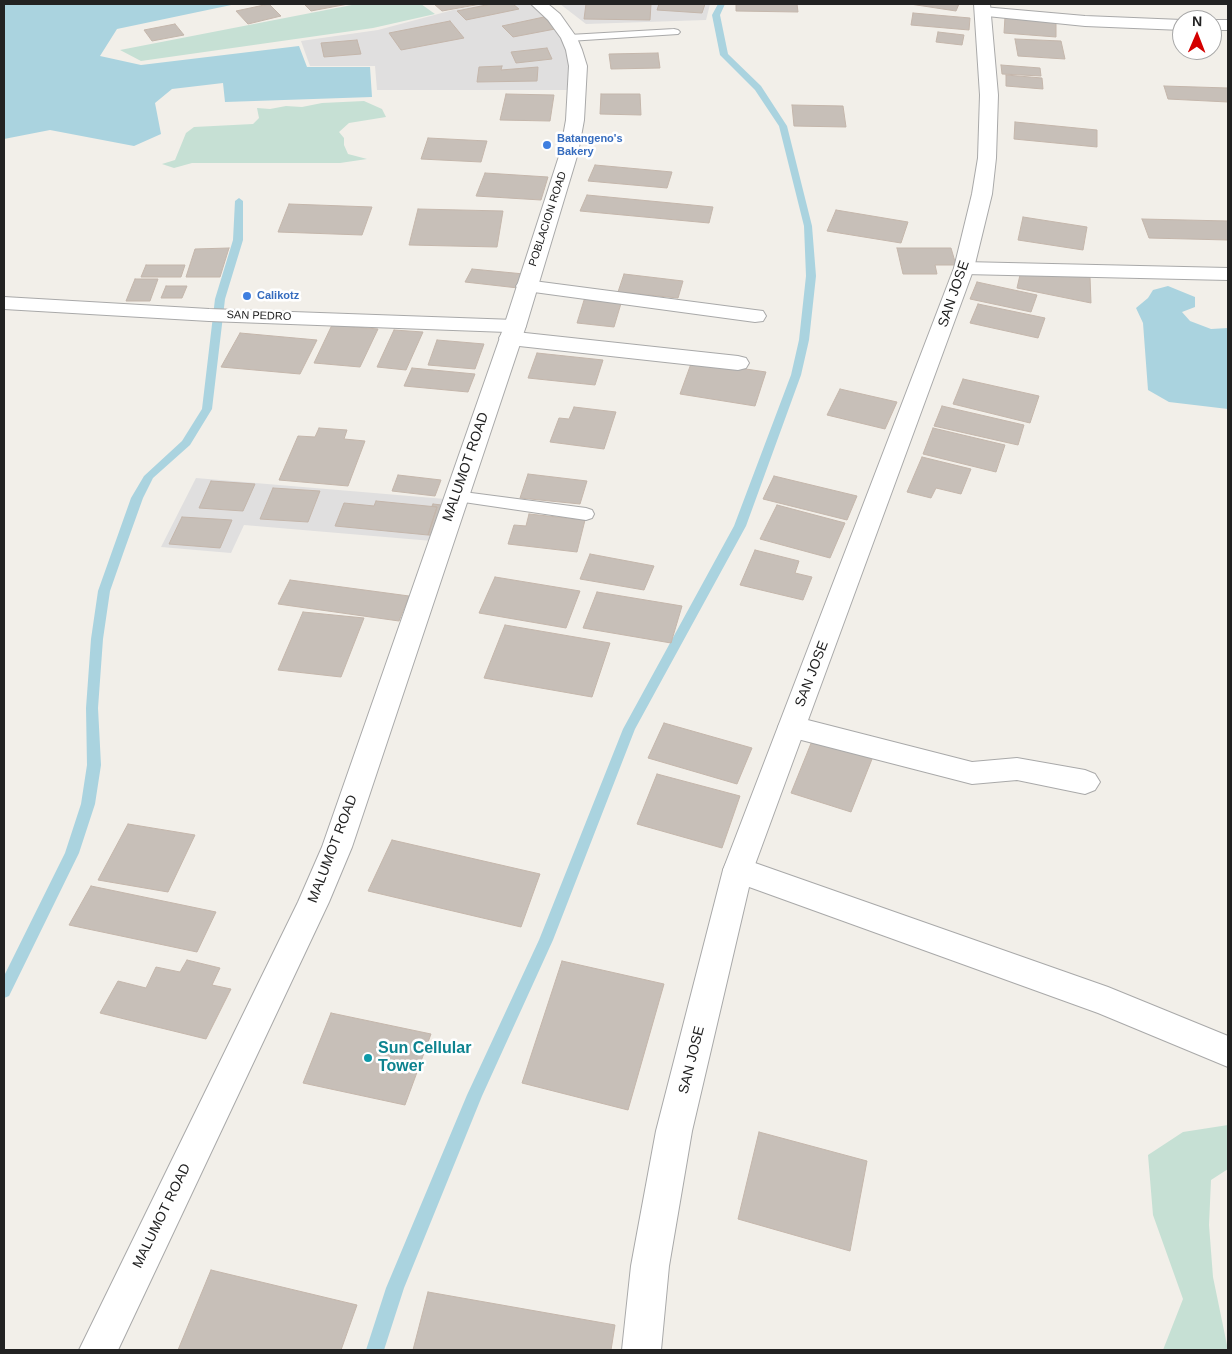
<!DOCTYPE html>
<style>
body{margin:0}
#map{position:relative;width:1232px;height:1354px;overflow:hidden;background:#f2efe9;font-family:Arial,sans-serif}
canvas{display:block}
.frame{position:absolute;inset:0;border:5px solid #222;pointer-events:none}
.north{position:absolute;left:1172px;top:10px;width:50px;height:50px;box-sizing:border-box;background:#fff;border:1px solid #a7a7a7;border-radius:50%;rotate:1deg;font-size:14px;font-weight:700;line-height:20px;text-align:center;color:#222}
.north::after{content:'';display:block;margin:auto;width:18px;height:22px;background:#d40000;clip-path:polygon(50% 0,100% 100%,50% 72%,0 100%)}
</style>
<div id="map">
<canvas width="1232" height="1354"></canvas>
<div class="frame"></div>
<div class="north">N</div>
</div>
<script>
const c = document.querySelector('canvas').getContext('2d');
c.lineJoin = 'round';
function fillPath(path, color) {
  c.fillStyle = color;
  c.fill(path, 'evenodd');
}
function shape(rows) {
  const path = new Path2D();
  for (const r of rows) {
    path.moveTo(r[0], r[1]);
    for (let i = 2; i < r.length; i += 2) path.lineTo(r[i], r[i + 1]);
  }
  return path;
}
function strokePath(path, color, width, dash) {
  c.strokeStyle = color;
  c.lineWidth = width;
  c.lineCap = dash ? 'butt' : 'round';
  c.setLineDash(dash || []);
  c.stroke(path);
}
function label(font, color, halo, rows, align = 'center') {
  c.font = font + ' Arial,sans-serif';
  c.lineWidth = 5;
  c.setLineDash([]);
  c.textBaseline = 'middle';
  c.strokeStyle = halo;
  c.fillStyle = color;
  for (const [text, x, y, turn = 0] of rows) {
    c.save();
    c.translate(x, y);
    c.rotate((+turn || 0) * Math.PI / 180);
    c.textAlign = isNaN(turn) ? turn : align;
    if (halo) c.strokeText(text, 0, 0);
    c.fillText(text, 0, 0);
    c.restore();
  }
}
fillPath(shape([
 [486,4,535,4,564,30,573,90,377,90,375,66,310,66,301,41,378,30,453,10],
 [560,4,710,4,706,20,586,24],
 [196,478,457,500,444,542,244,525,231,553,161,547]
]), '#e0dfdf');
fillPath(shape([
 [357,4,421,4,435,14,373,28,141,61,120,50],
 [364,101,382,109,386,117,349,123,339,132,344,138,344,145,348,154,367,159,340,163,192,163,174,168,162,164,175,160,186,133,194,127,253,124,259,118,257,108,270,109,286,106,302,107,322,103],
 [1228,1125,1228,1169,1211,1180,1209,1225,1213,1277,1228,1350,1163,1350,1183,1299,1153,1215,1148,1155,1183,1132]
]), '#c6e0d4');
fillPath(shape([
 [4,4,236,4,117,29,100,56,141,65,299,46,307,67,370,67,372,97,225,102,223,83,172,89,155,103,161,134,134,146,50,130,4,139],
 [1168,286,1195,297,1195,307,1182,312,1190,321,1211,329,1228,328,1228,409,1169,402,1148,390,1143,323,1136,308,1148,298,1153,290]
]), '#aad3df');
fillPath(shape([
 [718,4,725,4,720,15,728,54,761,86,787,126,812,226,816,276,809,340,801,375,746,526,635,729,553,940,482,1096,404,1288,384,1350,366,1350,386,1288,467,1095,539,940,623,729,734,526,791,375,799,340,806,276,804,226,779,126,755,90,720,55,712,15,718,4],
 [239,198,243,201,243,240,225,299,212,409,190,445,153,478,143,498,124,551,110,591,103,639,98,708,101,765,95,804,79,853,9,996,4,998,4,976,65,853,81,804,87,765,86,708,91,639,98,591,131,498,144,476,182,441,202,409,215,299,233,240,235,201,239,198]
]), '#aad3df');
const building = shape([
 [269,4,281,16,248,24,236,11,269,4],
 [304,4,348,4,311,11,304,4],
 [434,4,481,4,442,11,434,4],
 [491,4,513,4,519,9,466,20,457,11,491,4],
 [586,4,651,4,650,20,584,19,586,4],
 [659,4,705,4,702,13,657,10,659,4],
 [736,4,797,4,798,12,736,11,736,4],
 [910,4,959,4,956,11,910,4],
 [913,13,970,18,969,30,911,25,913,13],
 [544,17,555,29,513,37,502,26,544,17],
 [1005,17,1056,20,1056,37,1004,33,1005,17],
 [450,21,464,38,401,50,389,33,450,21],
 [175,24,184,35,152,41,144,30,175,24],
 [938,32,964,35,962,45,936,42,938,32],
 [1015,39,1061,41,1065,59,1018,56,1015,39],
 [357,40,361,54,324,57,321,43,357,40],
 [547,48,552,59,516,63,511,52,547,48],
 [658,53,660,68,611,69,609,54,658,53],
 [1001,65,1040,68,1041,76,1002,74,1001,65],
 [502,66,501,70,538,67,537,81,477,82,479,67,502,66],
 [1006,75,1042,78,1043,89,1006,86,1006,75],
 [1164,86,1228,88,1228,102,1168,99,1164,86],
 [506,94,554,95,550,121,500,120,506,94],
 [601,94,640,94,641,115,600,114,601,94],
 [792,105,843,106,846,127,794,126,792,105],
 [1015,122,1097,130,1097,147,1014,139,1015,122],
 [428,138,487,141,481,162,421,159,428,138],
 [595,165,672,172,667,188,588,181,595,165],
 [485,173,548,177,541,200,476,196,485,173],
 [587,195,713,207,709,223,580,211,587,195],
 [289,204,372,207,362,235,278,232,289,204],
 [418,209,503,211,497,247,409,245,418,209],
 [836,210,908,222,901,243,827,231,836,210],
 [1023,217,1087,227,1083,250,1018,240,1023,217],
 [1142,219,1228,221,1228,240,1149,238,1142,219],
 [229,248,220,277,186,277,195,249,229,248],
 [897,248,951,248,956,265,935,265,937,274,903,274,897,248],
 [146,265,185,265,181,277,141,277,146,265],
 [472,269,524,274,518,288,465,282,472,269],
 [624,274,683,281,678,298,618,292,624,274],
 [1020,275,1090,277,1091,303,1017,288,1020,275],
 [135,279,158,279,150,301,126,301,135,279],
 [977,282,1037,295,1031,312,970,299,977,282],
 [166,286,187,286,182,298,161,298,166,286],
 [585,297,622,300,614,327,577,323,585,297],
 [978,304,1045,318,1038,338,970,323,978,304],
 [332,325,378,329,360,367,314,363,332,325],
 [394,330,423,332,406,370,377,367,394,330],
 [240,333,317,340,300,374,221,367,240,333],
 [437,340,484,344,475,369,428,365,437,340],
 [537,353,603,360,595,385,528,378,537,353],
 [692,361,766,372,755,406,680,394,692,361],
 [412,368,475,374,468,392,404,386,412,368],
 [963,379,1039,396,1030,423,953,404,963,379],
 [840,389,897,402,885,429,827,415,840,389],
 [942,406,1024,425,1018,445,934,426,942,406],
 [574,407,616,412,604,449,550,442,559,418,569,419,574,407],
 [319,428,347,430,344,439,365,441,348,486,279,480,298,436,315,437,319,428],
 [933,428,1005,445,996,472,923,454,933,428],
 [922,457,971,469,961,494,936,488,931,498,907,492,922,457],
 [528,474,587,481,580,504,520,498,528,474],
 [398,475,441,480,435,496,392,491,398,475],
 [774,476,857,496,847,520,763,499,774,476],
 [211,481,255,484,243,511,199,508,211,481],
 [273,488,320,491,308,522,260,519,273,488],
 [376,501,437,507,428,535,335,526,344,503,374,506,376,501],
 [433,504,450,506,441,536,428,535,437,507,432,506,433,504],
 [777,505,845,523,830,558,760,539,777,505],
 [529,514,585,520,577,552,508,544,514,525,526,526,529,514],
 [182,517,232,520,220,548,169,544,182,517],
 [755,550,799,561,795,573,812,577,803,600,740,585,755,550],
 [590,554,654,566,644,590,580,579,590,554],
 [495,577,580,591,566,628,479,613,495,577],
 [290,580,409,596,399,621,278,604,290,580],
 [597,592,682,606,671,643,583,628,597,592],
 [303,612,364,618,341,677,278,670,303,612],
 [505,625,610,643,592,697,484,678,505,625],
 [664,723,752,748,737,784,648,758,664,723],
 [812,741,872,759,851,812,791,793,812,741],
 [657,774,740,796,722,848,637,824,657,774],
 [128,824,195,835,168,892,98,880,128,824],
 [392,840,540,874,521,927,368,891,392,840],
 [91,886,216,912,197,952,69,925,91,886],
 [187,960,220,968,212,985,231,989,206,1039,100,1013,118,981,146,988,156,967,180,972,187,960],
 [562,961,664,984,628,1110,522,1083,562,961],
 [331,1013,431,1034,405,1105,303,1083,331,1013],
 [759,1132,867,1161,850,1251,738,1219,759,1132],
 [211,1270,357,1305,341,1350,178,1350,211,1270],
 [428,1292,615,1325,611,1350,413,1350,428,1292]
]);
fillPath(building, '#c7bfb8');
strokePath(building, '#c4b6ab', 1);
const service = shape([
 [674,29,678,30,680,32,678,34,569,41,563,38,569,35,674,29],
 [456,491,586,508,592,510,594,514,592,518,586,520,450,500,448,496,450,492,456,491]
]);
const minor = shape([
 [983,7,1085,16,1182,20,1182,30,1085,26,977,15,975,12,977,9,983,7],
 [1212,20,1228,20,1228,30,1212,30,1212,20],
 [964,262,1228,268,1228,280,964,274,957,272,954,268,957,264,964,262],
 [526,280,755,310,763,311,766,316,763,321,755,322,519,290,516,286,519,282,526,280],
 [4,297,209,309,515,320,523,321,526,326,523,331,516,332,738,356,746,358,749,363,746,368,738,370,510,345,502,343,499,338,502,333,507,332,209,321,4,309,4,297],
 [792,716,972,762,1017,758,1085,770,1095,774,1100,782,1095,790,1085,794,1017,780,972,784,782,735,778,727,782,719,792,716],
 [738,857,1108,987,1228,1036,1228,1067,1098,1013,727,879,723,870,727,861,738,857]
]);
const tertiary = shape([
 [531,4,548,4,560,14,577,38,582,50,587,66,584,120,578,153,526,326,352,847,329,902,118,1350,79,1350,298,902,322,847,504,326,560,153,566,120,569,66,566,50,561,38,548,20,531,4],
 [974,4,990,4,998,95,996,158,992,194,974,268,753,870,692,1131,669,1266,661,1350,622,1350,631,1266,656,1131,723,870,954,268,972,194,978,158,980,95,974,4]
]);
strokePath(service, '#a9a9a9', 2);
strokePath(minor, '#a9a9a9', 2);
strokePath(tertiary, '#a9a9a9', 2);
fillPath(service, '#fff');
fillPath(minor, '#fff');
fillPath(tertiary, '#fff');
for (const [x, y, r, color] of [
 [547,145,5,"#3f7fe0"],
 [247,296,5,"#3f7fe0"],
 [368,1058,5,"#0f9aa8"]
]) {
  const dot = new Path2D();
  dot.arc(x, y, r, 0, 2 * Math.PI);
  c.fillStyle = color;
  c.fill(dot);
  strokePath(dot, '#fff', 2);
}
label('bold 11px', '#366cbe', '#fff', [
 ["Batangeno's",557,139],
 ["Bakery",557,152],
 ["Calikotz",257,296]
], 'left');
label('11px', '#222', '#fff', [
 ["POBLACION ROAD",548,219,-72],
 ["SAN PEDRO",259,316,2]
]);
label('14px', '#222', '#fff', [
 ["SAN JOSE",954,294,-71],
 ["MALUMOT ROAD",466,467,-71],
 ["SAN JOSE",812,674,-69],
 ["MALUMOT ROAD",333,849,-69],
 ["SAN JOSE",692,1060,-76],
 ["MALUMOT ROAD",162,1216,-64]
]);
label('bold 16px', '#0d838f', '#fff', [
 ["Sun Cellular",378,1049],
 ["Tower",378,1067]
], 'left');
</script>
